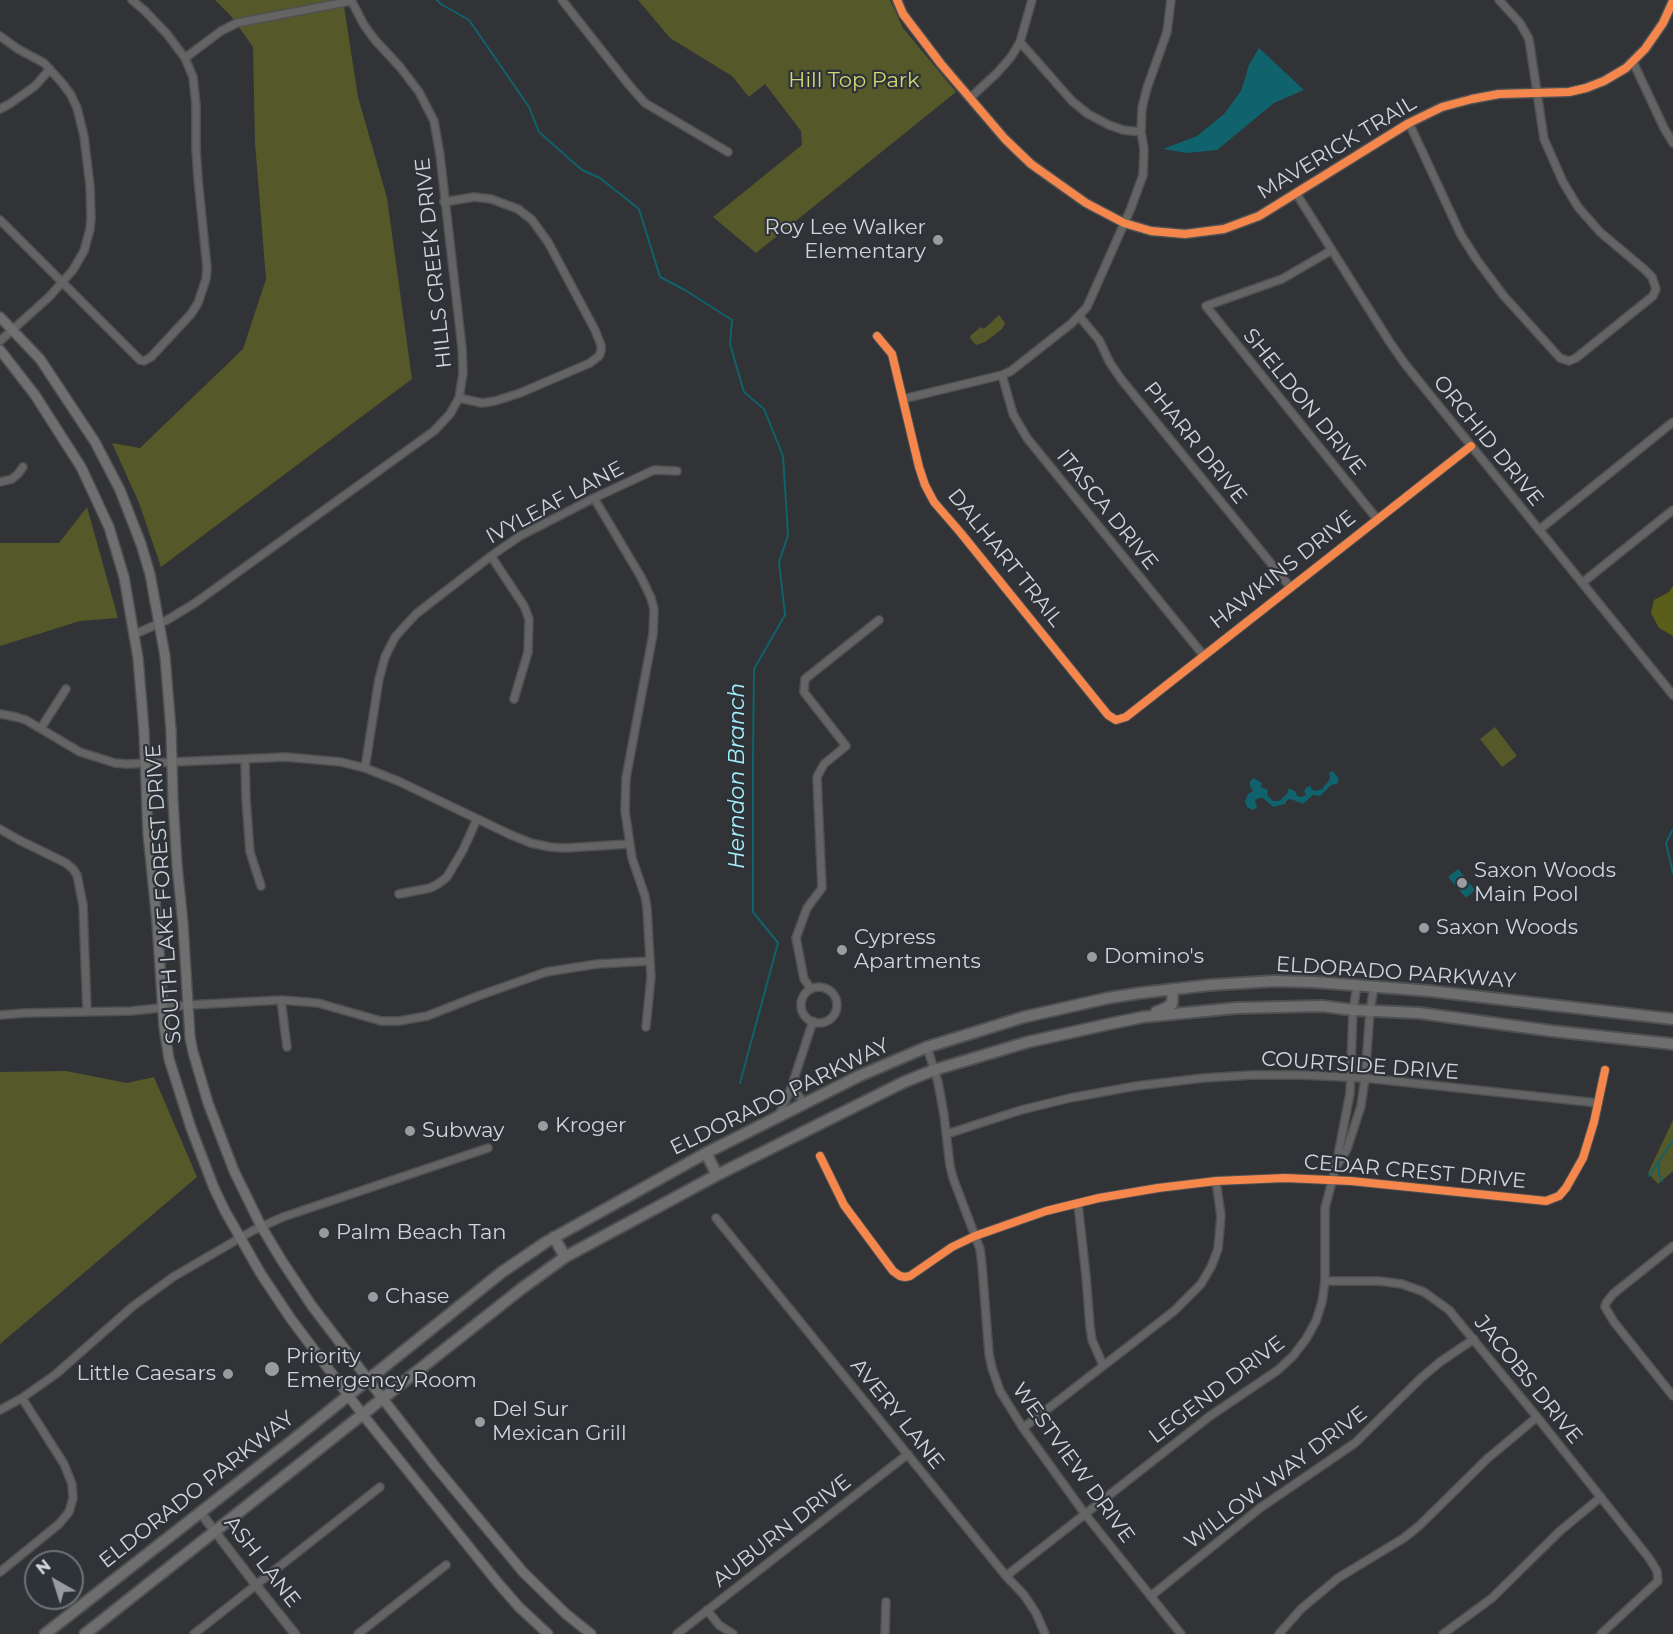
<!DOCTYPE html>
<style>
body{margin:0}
#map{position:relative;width:1673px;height:1634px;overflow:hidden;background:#313336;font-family:Montserrat,sans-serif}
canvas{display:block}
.north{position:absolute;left:24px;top:1550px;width:60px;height:60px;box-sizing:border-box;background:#2e3239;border:2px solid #6f7379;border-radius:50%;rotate:321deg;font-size:16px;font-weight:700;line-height:24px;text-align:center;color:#d1d4d8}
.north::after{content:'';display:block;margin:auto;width:21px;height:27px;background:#999c9f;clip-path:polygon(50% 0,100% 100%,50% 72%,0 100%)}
</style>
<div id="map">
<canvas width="1673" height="1634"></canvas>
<div class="north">N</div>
</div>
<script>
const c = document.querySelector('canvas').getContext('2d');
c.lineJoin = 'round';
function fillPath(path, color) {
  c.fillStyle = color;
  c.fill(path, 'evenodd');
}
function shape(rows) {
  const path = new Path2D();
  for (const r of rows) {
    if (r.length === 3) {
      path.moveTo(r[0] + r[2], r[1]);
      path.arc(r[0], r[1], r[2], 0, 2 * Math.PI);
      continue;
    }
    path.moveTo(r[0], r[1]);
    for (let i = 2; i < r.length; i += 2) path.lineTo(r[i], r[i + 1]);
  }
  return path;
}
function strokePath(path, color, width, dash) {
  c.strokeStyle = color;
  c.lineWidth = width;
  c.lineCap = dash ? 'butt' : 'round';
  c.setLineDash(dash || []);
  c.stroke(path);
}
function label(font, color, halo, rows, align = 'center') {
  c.font = font + ' Montserrat,sans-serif';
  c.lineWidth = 4.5;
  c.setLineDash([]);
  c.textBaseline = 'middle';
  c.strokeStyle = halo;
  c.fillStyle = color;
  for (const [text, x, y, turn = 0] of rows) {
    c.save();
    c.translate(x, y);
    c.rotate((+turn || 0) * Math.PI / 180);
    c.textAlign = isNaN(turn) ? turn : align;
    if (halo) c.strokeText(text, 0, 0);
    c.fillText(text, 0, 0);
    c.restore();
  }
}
fillPath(shape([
 [215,0,343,0,358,97,387,198,412,379,161,567,139,503,112,443,140,448,243,349,266,279,255,143,253,47,231,16],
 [638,0,890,0,903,28,956,92,756,253,713,217,802,145,801,131,765,84,749,97,732,76,670,38],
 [999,315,1005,323,1002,329,985,342,976,345,974,343,970,338,971,335,981,327,984,329],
 [87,507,118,618,80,621,0,646,0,543,59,543],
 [1495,727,1517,756,1502,767,1480,739],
 [66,1071,127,1083,154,1077,197,1177,0,1344,0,1072],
 [1673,1120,1673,1171,1658,1184,1648,1173]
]), '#555829');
fillPath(shape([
 [1673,586,1673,636,1659,628,1651,613,1654,600,1669,592]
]), '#5a5d19');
fillPath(shape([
 [1259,48,1304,90,1274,103,1217,150,1187,153,1163,149,1197,136,1224,114,1241,91,1249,65],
 [1333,771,1339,779,1337,784,1331,785,1320,796,1313,795,1303,804,1291,799,1287,800,1285,804,1273,807,1263,798,1259,798,1255,800,1257,808,1252,810,1247,807,1245,801,1248,794,1253,791,1250,786,1250,781,1254,778,1262,783,1261,787,1268,790,1267,795,1273,801,1279,801,1287,794,1289,788,1296,792,1297,796,1301,797,1306,795,1304,791,1307,787,1311,786,1311,789,1315,791,1322,789,1330,779,1329,772],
 [1458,869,1475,890,1466,898,1448,877]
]), '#10626c');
strokePath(shape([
 [437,0,441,4,469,20,529,107,539,132,582,170,600,178,639,209,660,277,685,290,732,320,730,344,744,392,764,409,783,456,788,535,779,562,785,615,754,669,753,754,753,912,778,943,740,1083],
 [1673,829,1666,843,1673,873],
 [1649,1176,1657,1164],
 [1662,1181,1659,1175,1659,1161,1673,1140]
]), '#10626c', 2);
const minor = shape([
 [562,0,629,85,645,103,728,152],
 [0,36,18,49,44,63,63,84,71,95,77,108,84,136,90,186,91,218,90,229,84,251,73,270,49,297,0,341],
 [1020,42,1072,101,1088,114,1109,125,1123,130,1141,132],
 [185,58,221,31,237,23,351,1],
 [1633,62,1664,128,1673,143],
 [970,98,997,73,1011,57,1020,42,1032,0],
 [0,109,11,103,35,86,50,69],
 [1409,123,1461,235,1477,260,1503,295,1560,358,1569,361,1576,358,1653,296,1656,289,1652,277,1644,269,1600,232,1578,207,1563,182,1544,139,1529,39,1520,23,1499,0],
 [1296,193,1389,341,1405,364,1673,695],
 [444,202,474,197,491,199,518,209,532,220,548,242,595,330,601,345,601,351,599,356,590,363,520,393,495,401,482,403,459,398],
 [0,220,140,360,144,361,151,357,191,314,198,303,206,279,207,268,198,179,196,149,196,105,193,77,185,58,167,34,145,11,132,0],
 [1332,250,1282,279,1206,306,1377,519],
 [1079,316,1099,340,1110,363,1121,379,1291,588],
 [877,336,892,354,919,467,925,485,934,502,960,532,1108,715,1116,720,1126,717,1471,446],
 [1002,375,1013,414,1027,438,1204,656],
 [903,399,1002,375,1011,371,1072,323,1087,307,1131,208,1143,175,1144,149,1141,132,1142,108,1147,88,1167,32,1171,0],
 [0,482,12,479,18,474,23,467],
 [594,498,641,577,651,598,654,609,653,634,626,778,625,811,632,858,645,896,647,908,651,977,646,1027],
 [1539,530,1673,422],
 [491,556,524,606,529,619,528,652,514,699],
 [1582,583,1673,510],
 [135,634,167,620,195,603,434,431,450,414,459,398,463,373,462,348,440,155,434,121,419,92,400,67,375,40,364,25,351,0],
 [0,714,16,717,26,720,80,752,115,763,127,764,286,757,341,762,365,768,398,781,511,835,531,843,550,847,565,848,629,844],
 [41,728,66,689],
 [245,759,246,799,250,852,261,886],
 [365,768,379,679,385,657,395,637,416,614,491,556,520,536,594,498,654,470,677,471],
 [0,829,19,840,66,863,73,869,77,875,83,905,87,1012],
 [399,894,430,888,438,884,447,877,463,850,477,819],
 [819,1005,18],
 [811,989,804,979,796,938,807,908,822,888,817,777,824,764,846,746,804,692,805,679,879,620],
 [281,1000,287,1047],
 [0,1015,25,1013,131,1011,188,1005,281,1000,318,1003,381,1021,399,1021,427,1016,478,996,546,972,597,964,650,961],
 [927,1047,938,1082,944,1115,950,1166,953,1178,980,1249,982,1265,989,1354,992,1368,1000,1391,1023,1428,1085,1514,1181,1634],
 [791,1088,805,1103],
 [779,1115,791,1088,813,1021],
 [947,1134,1021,1110,1070,1098,1136,1086,1203,1078,1252,1075,1302,1075,1365,1078,1598,1103],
 [820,1156,844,1205,893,1271,900,1276,905,1277,910,1276,952,1247,975,1236,1046,1211,1099,1198,1158,1188,1216,1181,1285,1178,1351,1181,1546,1201,1559,1196,1566,1188,1583,1158,1594,1122,1605,1070],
 [1338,1164,1347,1149,1361,1106,1365,1078,1370,1011,1374,987],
 [1078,1204,1086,1276,1090,1326,1092,1340,1103,1365],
 [716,1218,1006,1576,1024,1595,1036,1613,1045,1634],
 [1673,1246,1613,1294,1606,1303,1605,1307,1614,1322,1673,1396],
 [1325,1281,1379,1281,1402,1284,1424,1292,1449,1310,1537,1417,1649,1558,1657,1571,1658,1581,1601,1634],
 [0,1410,22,1398,56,1374,132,1307,173,1277,252,1231,283,1217,488,1148],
 [1023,1428,1174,1311,1201,1284,1211,1267,1218,1249,1221,1216,1216,1181],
 [0,1572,59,1524,69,1512,73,1498,72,1484,64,1464,22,1398],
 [1006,1576,1210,1416,1278,1370,1293,1356,1306,1339,1316,1321,1322,1302,1325,1281,1325,1208,1336,1166,1350,1093,1353,1010,1357,986],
 [1151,1596,1260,1508,1355,1443,1421,1378,1440,1362,1474,1339],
 [707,1610,719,1625,733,1634],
 [194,1634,380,1487],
 [358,1634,446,1565],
 [677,1634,908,1454],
 [885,1634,886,1602],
 [1279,1634,1301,1609,1338,1578,1404,1538,1420,1525,1487,1459,1537,1417],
 [1443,1634,1492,1598,1560,1531,1601,1497]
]);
const tertiary = shape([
 [897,0,903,14,941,64,1005,139,1031,164,1086,203,1124,223,1151,231,1185,234,1224,229,1259,216,1409,123,1442,107,1472,99,1499,94,1569,92,1586,88,1604,81,1626,68,1645,49,1663,23,1673,1],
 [200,1512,256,1585,295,1634]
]);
const secondary = shape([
 [0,317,40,359,95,442,120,490,141,544,150,574,165,656,171,730,173,800,177,865,183,924,190,1037,193,1052,208,1103,234,1171,261,1226,282,1261,312,1306,383,1399,435,1466,523,1572,566,1614,591,1634],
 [0,350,35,395,81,467,109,527,124,577,138,658,144,731,148,834,157,922,164,1027,169,1059,191,1128,214,1188,225,1211,261,1274,291,1319,363,1415,498,1583,519,1607,548,1634]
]);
const primary = shape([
 [1156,1012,1164,1009,1172,1004,1173,989],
 [706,1153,717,1175],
 [554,1237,565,1257],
 [45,1634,293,1440,502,1272,546,1242,706,1153,859,1076,927,1047,1024,1017,1108,998,1140,993,1210,985,1274,981,1314,982,1430,991,1673,1019],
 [85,1634,521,1289,565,1257,717,1175,904,1082,934,1070,1028,1042,1109,1024,1143,1017,1236,1008,1322,1006,1353,1010,1419,1013,1552,1031,1673,1044]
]);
strokePath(minor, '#4f5052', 10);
strokePath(tertiary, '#4f5052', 11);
strokePath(secondary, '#4f5052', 12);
strokePath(primary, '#4f5052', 14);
strokePath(minor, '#646464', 7);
strokePath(tertiary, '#646464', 8);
strokePath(secondary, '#706f6f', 9);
strokePath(primary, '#6d6e6d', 10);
strokePath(shape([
 [897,0,903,14,941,64,1005,139,1031,164,1086,203,1124,223,1151,231,1185,234,1224,229,1259,216,1409,123,1442,107,1472,99,1499,94,1569,92,1586,88,1604,81,1626,68,1645,49,1663,23,1673,1],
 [877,336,892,354,919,467,925,485,934,502,960,532,1108,715,1116,720,1126,717,1471,446],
 [820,1156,844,1205,893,1271,900,1276,905,1277,910,1276,952,1247,975,1236,1046,1211,1099,1198,1158,1188,1216,1181,1285,1178,1351,1181,1546,1201,1559,1196,1566,1188,1583,1158,1594,1122,1605,1070]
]), '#f5874c', 8);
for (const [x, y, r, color] of [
 [938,240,6,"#999c9f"],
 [1462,883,6,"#999c9f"],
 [1424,928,6,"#999c9f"],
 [842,950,6,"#999c9f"],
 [1092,957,6,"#999c9f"],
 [543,1126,6,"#999c9f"],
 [410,1131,6,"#999c9f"],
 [324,1233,6,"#999c9f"],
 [373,1297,6,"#999c9f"],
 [272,1369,8,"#999c9f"],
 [228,1374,6,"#999c9f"],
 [480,1422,6,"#999c9f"]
]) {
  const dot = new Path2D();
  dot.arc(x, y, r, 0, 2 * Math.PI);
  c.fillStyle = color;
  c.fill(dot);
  strokePath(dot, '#2e3239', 2);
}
label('21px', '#d2d871', '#2e3239', [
 ["Hill Top Park",854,81]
]);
label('21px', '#d1d4d8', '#2e3239', [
 ["MAVERICK TRAIL",1337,148,-31],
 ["HILLS CREEK DRIVE",434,263,-96],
 ["SHELDON DRIVE",1304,402,51],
 ["ORCHID DRIVE",1488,441,51],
 ["PHARR DRIVE",1195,443,51],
 ["IVYLEAF LANE",555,503,-28],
 ["ITASCA DRIVE",1107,510,51],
 ["DALHART TRAIL",1005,558,51],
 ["HAWKINS DRIVE",1283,570,-38],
 ["SOUTH LAKE FOREST DRIVE",164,894,-94],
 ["ELDORADO PARKWAY",1396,973,4],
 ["COURTSIDE DRIVE",1360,1066,4],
 ["ELDORADO PARKWAY",780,1097,-26],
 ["CEDAR CREST DRIVE",1415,1172,5],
 ["JACOBS DRIVE",1528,1380,51],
 ["LEGEND DRIVE",1217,1390,-37],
 ["AVERY LANE",897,1414,51],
 ["WESTVIEW DRIVE",1073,1463,54],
 ["WILLOW WAY DRIVE",1276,1478,-37],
 ["ELDORADO PARKWAY",197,1490,-38],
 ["AUBURN DRIVE",782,1531,-38],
 ["ASH LANE",262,1562,52]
]);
label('21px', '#d1d4d8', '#2e3239', [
 ["Roy Lee Walker",926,228,"right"],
 ["Elementary",926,252,"right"],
 ["Saxon Woods",1474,871],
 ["Main Pool",1474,895],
 ["Saxon Woods",1436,928],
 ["Cypress",854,938],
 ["Apartments",854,962],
 ["Domino's",1104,957],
 ["Kroger",555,1126],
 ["Subway",422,1131],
 ["Palm Beach Tan",336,1233],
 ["Chase",385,1297],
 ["Priority",286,1357],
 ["Emergency Room",286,1381],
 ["Little Caesars",216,1374,"right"],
 ["Del Sur",492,1410],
 ["Mexican Grill",492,1434]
], 'left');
label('italic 22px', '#a2eef9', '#2e3239', [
 ["Herndon Branch",738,776,-90]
]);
</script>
